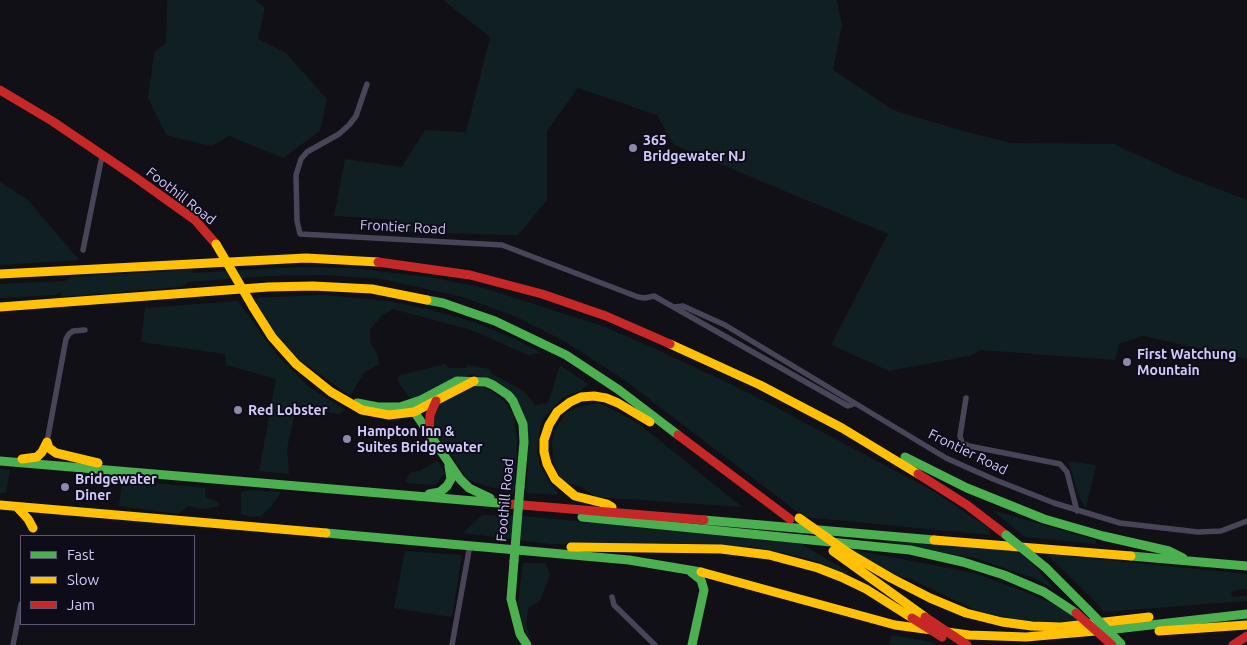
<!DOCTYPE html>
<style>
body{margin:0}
#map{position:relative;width:1247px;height:645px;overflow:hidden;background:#111016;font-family:Ubuntu,sans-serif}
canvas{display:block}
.legend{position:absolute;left:20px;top:535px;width:175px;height:90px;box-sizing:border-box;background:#0f0c1a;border:1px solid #5d5874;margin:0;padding:6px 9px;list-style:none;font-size:15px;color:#d2c9fb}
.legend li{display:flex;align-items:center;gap:10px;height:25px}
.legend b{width:25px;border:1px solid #5d5874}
</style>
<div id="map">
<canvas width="1247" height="645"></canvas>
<ul class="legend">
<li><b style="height:6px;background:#4caf50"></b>Fast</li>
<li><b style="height:6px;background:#ffc107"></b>Slow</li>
<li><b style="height:6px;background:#c62828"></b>Jam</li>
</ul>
</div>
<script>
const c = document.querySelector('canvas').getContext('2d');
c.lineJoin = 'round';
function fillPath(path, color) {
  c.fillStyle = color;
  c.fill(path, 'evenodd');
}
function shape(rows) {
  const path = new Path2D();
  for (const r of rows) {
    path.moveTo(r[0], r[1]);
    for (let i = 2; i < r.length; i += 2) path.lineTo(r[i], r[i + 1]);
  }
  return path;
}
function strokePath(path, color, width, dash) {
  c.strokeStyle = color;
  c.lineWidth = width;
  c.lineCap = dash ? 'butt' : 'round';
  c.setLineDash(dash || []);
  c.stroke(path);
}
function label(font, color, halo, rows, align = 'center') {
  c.font = font + ' Ubuntu,sans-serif';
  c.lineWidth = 4;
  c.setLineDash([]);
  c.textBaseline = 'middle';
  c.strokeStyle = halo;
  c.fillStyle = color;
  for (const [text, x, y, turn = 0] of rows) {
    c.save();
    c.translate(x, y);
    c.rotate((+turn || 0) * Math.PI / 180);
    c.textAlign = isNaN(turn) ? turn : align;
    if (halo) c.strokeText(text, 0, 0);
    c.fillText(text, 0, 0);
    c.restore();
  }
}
fillPath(shape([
 [167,0,255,0,265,7,258,39,286,53,327,99,320,131,283,158,229,136,211,146,166,135,148,98,154,53,166,43],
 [443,0,837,0,842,25,833,70,893,110,963,131,1011,143,1114,144,1179,174,1247,200,1247,359,1143,336,1119,344,1115,360,981,350,969,356,889,371,831,345,888,234,674,145,657,115,578,88,547,131,547,200,518,235,395,232,400,220,334,216,345,159,402,167,425,130,466,132,490,37],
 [0,182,28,200,79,260,0,265],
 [298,267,351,268,429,277,484,288,605,327,658,350,751,394,935,492,990,529,990,535,804,517,623,379,566,342,517,317,463,297,381,279,325,275,269,276,189,282,181,287,60,297,61,292,55,295,0,298,0,284,65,281,71,277,193,270,192,273],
 [325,295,388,301,431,310,471,321,515,339,541,353,528,355,471,330,393,309,382,315,370,330,370,341,378,356,379,364,364,373,350,396,299,359,274,332,254,298],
 [238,301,276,354,309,387,345,410,340,414,296,407,287,449,289,474,259,471,276,379,226,365,225,354,141,342,145,308],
 [445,364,449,368,466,368,469,365,489,369,492,374,524,391,535,405,548,403,560,365,588,384,580,391,562,398,543,419,540,428,537,452,540,465,548,480,557,492,557,495,526,493,528,456,528,431,518,401,505,388,493,380,472,375,462,377,425,396,410,399,398,381,398,377,401,375],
 [479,386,491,391,505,402,514,415,517,441,514,493,505,492,501,487,493,488,483,485,467,479,435,431,434,421,440,402,467,387],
 [598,403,606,406,639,424,742,507,596,497,580,486,565,483,558,474,554,464,552,443,554,432,565,414,575,408],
 [437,461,445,473,435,485,408,483,406,481,408,476,412,472,419,471],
 [1068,461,1096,465,1086,508,1079,497],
 [0,469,10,470,6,492,3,493,0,493],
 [122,480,205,488,206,497,218,502,220,506,202,509,188,506,178,514,119,506],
 [250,490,281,492,271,507,261,516,252,517,241,514,241,492],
 [992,510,1096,540,1096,544,1025,537],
 [482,515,524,516,802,544,848,572,846,575,835,569,806,558,750,546,748,548,679,543,550,544,463,533],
 [884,540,1015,549,1032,563,1054,589,1036,579,975,558,885,542],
 [849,549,974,573,1023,591,1065,609,1077,618,1077,622,1019,621,977,611,911,579,897,576],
 [405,551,462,555,452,617,394,608],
 [1046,554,1247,574,1247,589,1233,591,1231,594,1232,597,1247,596,1247,601,1104,612,1090,596],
 [523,563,546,563,550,575,540,601,528,608,526,625,531,640,525,632,518,603],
 [891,635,932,642,936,645,889,645]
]), '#102022');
strokePath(shape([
 [367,84,356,116,349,125,339,134,307,152,301,159,296,175,297,221,300,234,502,245,638,297,645,298,654,296,848,406,854,404],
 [83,250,102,156],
 [675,307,683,306,725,325,946,458,993,479,1054,503,1120,523,1198,532,1221,531,1247,521],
 [966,398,960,436,962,443,969,446,1060,464,1067,472,1077,511],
 [47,442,66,339,69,334,73,331,85,330],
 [612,597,614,605,655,645],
 [13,645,21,604],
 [452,645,470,545]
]), '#474557', 5.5);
strokePath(shape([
 [427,300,443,303,495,321,566,355,619,390,678,435],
 [357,403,378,407,400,407,421,400,457,381,486,382,493,385,508,395,513,401,523,424,524,442,520,487],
 [409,404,460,479,469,488,490,498],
 [905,457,967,488,1044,519,1103,536,1169,551,1183,558],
 [0,461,510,504],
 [429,494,440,492,447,486,451,479,449,466],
 [582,517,910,550,963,562,1004,575,1044,592,1076,613],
 [704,520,934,540],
 [326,533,629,560,701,572],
 [1131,556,1247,566],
 [514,561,511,599,520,634,527,645],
 [1046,568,1088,610],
 [691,572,701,580,704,590,692,645],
 [1107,630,1247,614]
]), '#4caf50', 9);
strokePath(shape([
 [0,274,306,258,378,262],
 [0,307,268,287,313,286,372,289,427,300],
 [253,307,272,337,296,364,331,392,362,410,389,415,414,412,474,381],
 [670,344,760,385,842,428,918,474],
 [47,442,49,448,56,453,98,463],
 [22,459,37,457,42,452,47,442],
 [0,505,326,533],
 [17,507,28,519,33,528],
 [612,507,607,504,575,496,555,479,547,464,544,452,544,440,549,425,557,412,570,402,581,397,594,396,606,398,618,403,650,422],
 [934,540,1131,556],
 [571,547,721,549,769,555,818,568,841,577,866,589,912,618],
 [833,551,925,617],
 [850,554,891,578,930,598,966,613,1002,622,1032,626,1061,627,1149,617],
 [701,572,895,625,969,635,1026,637,1107,630],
 [1159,631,1247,625]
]), '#ffc107', 9);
strokePath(shape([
 [0,90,52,121,132,175,195,220,216,244],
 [378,262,470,275,542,294,606,316,670,344],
 [429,434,430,415,436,401],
 [678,435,790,519],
 [918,474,967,505,1006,535],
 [510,504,704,520],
 [1233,645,1247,636]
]), '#c62828', 9);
strokePath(shape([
 [1006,535,1046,568],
 [514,561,520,487],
 [1088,610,1121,644]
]), '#4caf50', 9);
strokePath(shape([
 [216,244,253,307],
 [799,518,850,554]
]), '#ffc107', 9);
strokePath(shape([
 [1076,613,1112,645],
 [925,617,967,645],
 [912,618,942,637]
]), '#c62828', 9);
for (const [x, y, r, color] of [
 [633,148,5,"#8e88ab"],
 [1127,362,5,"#8e88ab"],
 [238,410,5,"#8e88ab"],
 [347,439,5,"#8e88ab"],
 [65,487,5,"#8e88ab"]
]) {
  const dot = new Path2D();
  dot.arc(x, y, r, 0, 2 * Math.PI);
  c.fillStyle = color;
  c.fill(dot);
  strokePath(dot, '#0f0c1a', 2);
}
label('bold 14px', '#d2c9fb', '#0f0c1a', [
 ["365",643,140],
 ["Bridgewater NJ",643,156],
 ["First Watchung",1137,354],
 ["Mountain",1137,370],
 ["Red Lobster",248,410],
 ["Hampton Inn &",357,431],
 ["Suites Bridgewater",357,447],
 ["Bridgewater",75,479],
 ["Diner",75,495]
], 'left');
label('14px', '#d2c9fb', '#0f0c1a', [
 ["Foothill Road",181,196,38],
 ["Frontier Road",403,227,3],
 ["Frontier Road",968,452,26],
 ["Foothill Road",505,500,-85]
]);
</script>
